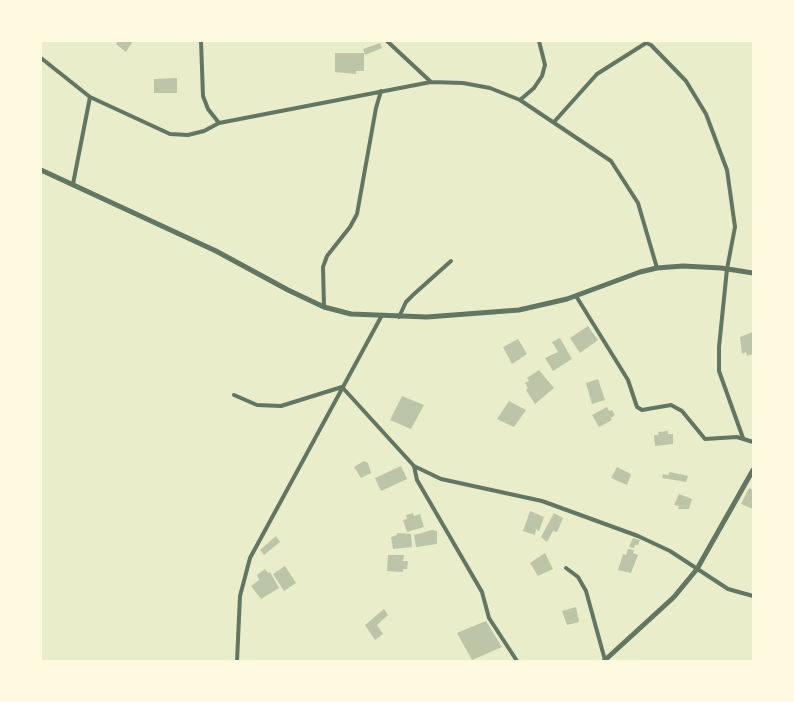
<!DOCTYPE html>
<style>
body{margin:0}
#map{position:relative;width:794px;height:702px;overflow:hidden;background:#e9edc9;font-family:"Titillium Web",sans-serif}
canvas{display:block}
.frame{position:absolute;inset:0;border:42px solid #fefae0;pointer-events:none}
</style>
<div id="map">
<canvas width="794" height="702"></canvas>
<div class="frame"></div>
</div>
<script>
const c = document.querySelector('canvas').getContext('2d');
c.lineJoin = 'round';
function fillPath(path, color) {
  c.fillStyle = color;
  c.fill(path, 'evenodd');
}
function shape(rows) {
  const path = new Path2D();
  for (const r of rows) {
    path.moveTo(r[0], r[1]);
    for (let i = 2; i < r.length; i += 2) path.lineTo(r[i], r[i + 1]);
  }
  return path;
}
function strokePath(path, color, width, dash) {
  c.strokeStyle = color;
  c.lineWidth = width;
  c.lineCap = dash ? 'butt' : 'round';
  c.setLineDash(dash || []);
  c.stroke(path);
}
fillPath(shape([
 [118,41,133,41,126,52,116,44],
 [380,43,382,48,365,55,363,49],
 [335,53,364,53,364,71,356,71,356,74,335,72],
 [177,78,177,93,154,93,154,79],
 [588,326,598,340,580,353,570,338],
 [753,332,753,354,747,356,746,352,742,354,740,337],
 [560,338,572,359,553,371,545,358,558,352,552,342],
 [518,339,527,354,512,364,503,347],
 [539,370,554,388,535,404,526,390,528,388,525,383,529,381,527,378],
 [598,379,605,400,592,404,586,383],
 [402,396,424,405,411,429,390,420],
 [509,401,526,410,514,427,497,419],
 [607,407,609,411,612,410,615,415,611,418,612,420,599,427,592,415],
 [668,431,668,434,673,434,673,444,655,446,654,435,659,435,658,432],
 [364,461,368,463,371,473,361,478,354,467],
 [401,466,407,479,381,491,375,478],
 [617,467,631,474,627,485,611,478],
 [670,472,688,476,686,482,662,478,663,474,668,475],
 [749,488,753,490,753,509,741,504],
 [679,494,692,499,689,509,678,509,679,506,674,505],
 [530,511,544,517,539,531,536,529,535,535,523,531],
 [413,513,414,516,420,514,424,527,407,532,403,520,407,519,406,515],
 [554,513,563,518,557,532,553,531,547,542,541,537],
 [432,530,437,531,437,544,416,547,414,535],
 [397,533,411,534,412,547,393,549,391,537,397,535],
 [276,536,280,542,264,555,260,550],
 [633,538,640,540,638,545,635,545,634,548,629,547],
 [628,549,634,550,633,553,638,555,631,573,618,570,623,554,626,555],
 [545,553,553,569,538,576,530,563],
 [388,555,404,555,403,561,408,561,407,569,403,569,403,572,387,571],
 [285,566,296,583,284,591,273,574],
 [265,569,268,573,270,572,279,588,261,599,251,586,259,580,257,575],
 [576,607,579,622,567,625,562,611],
 [384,609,388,615,377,625,383,634,375,640,365,625],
 [486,621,502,647,472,660,457,633]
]), '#bcc5a7');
strokePath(shape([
 [201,41,203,96,208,109,219,123],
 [387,41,431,82],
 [41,58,90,97,170,134,188,135,204,131,219,123,431,82,463,83,490,88,520,100,611,161,638,203,657,268],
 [520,100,534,88,542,76,545,65,539,41],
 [554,122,597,74,646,43,651,45,686,81,706,114,727,170,735,227,727,269,719,347,719,371,743,438],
 [73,184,90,97],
 [576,296,628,380,637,407,642,410,671,405,682,411,705,439,737,437,753,442],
 [324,307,323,267,327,256,350,227,357,214,376,108,381,91],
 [399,317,406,302,413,295,451,261],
 [234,395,257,405,281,406,342,387,414,466,417,480,482,592,489,618,517,661],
 [414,466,441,479,542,501,638,536,670,551,728,589,753,596],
 [566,568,578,577,586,591,605,660],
 [237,661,240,596,250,558,381,317]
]), '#617663', 4);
strokePath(shape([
 [41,170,216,251,288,290,324,307,351,314,427,317,519,310,567,299,640,272,657,268,683,266,721,268,753,273],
 [604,661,674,597,697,569,753,470]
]), '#617663', 5);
</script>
